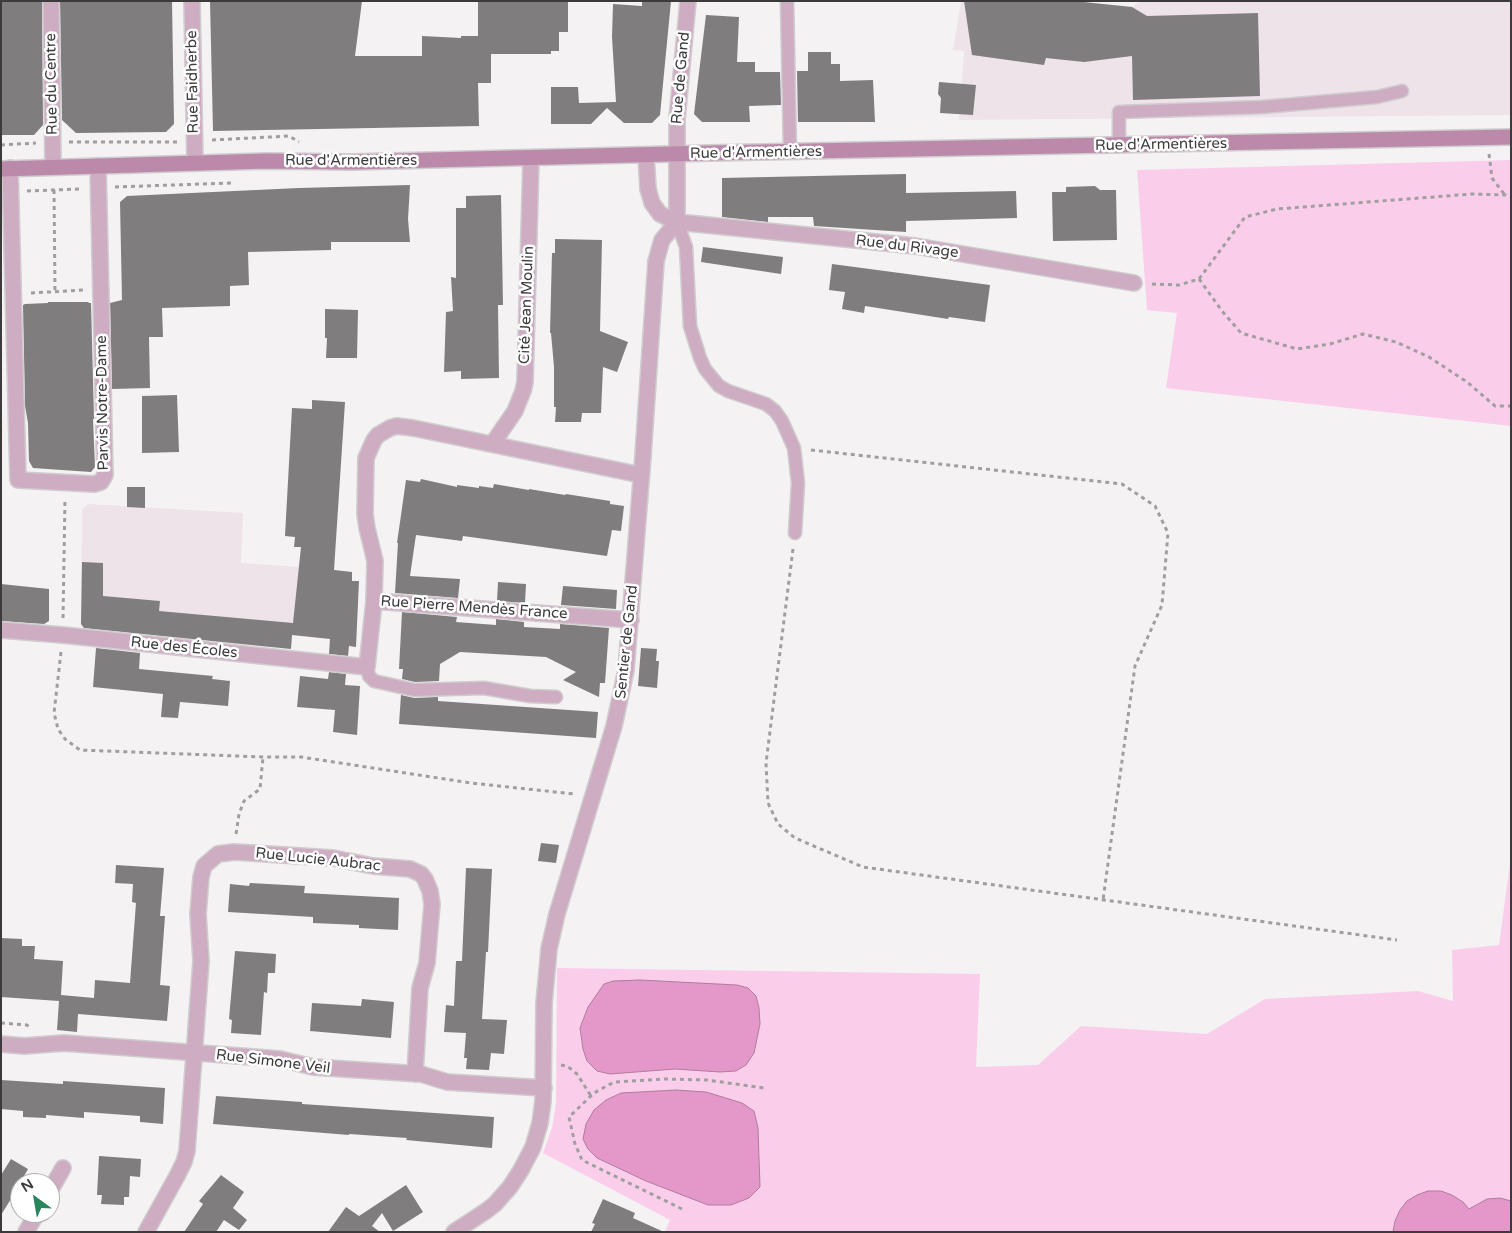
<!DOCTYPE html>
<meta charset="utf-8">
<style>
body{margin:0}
#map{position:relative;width:1512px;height:1233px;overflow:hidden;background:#f5f2f4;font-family:"Varela Round",sans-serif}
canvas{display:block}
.frame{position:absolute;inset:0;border:2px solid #3c3a3b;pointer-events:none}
.north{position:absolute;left:10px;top:1173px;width:50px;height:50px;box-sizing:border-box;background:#fff;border:1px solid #b1b0b1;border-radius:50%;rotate:328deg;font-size:14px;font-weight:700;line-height:20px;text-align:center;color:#3c3a3b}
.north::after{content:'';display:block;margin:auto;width:18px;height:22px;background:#28865d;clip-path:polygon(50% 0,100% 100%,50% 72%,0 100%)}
</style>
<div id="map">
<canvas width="1512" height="1233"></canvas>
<div class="frame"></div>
<div class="north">N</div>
</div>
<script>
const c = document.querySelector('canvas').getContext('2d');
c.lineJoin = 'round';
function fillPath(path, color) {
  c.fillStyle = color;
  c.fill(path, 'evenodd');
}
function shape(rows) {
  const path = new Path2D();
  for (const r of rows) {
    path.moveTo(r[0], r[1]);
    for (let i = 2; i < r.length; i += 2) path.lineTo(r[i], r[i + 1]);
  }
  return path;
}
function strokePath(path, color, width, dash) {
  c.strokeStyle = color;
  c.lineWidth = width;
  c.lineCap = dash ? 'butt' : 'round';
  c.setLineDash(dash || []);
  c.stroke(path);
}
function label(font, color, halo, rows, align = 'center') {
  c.font = font + ' "Varela Round",sans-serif';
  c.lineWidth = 5;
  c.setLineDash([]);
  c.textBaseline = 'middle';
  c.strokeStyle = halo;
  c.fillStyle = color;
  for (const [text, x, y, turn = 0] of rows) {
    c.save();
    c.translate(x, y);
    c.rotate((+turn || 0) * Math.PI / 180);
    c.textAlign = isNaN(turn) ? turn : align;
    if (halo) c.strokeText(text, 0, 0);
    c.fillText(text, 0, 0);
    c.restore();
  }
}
fillPath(shape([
 [961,1,1074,1,1132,7,1140,1,1511,1,1511,115,959,120,964,51,953,50],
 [88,504,243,513,241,563,299,567,291,649,87,631,81,625,82,509]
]), '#eee3e9');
fillPath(shape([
 [1511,160,1511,426,1166,388,1177,313,1147,310,1137,170],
 [1511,856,1511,1232,665,1232,670,1220,543,1153,552,1128,556,1104,557,968,980,974,976,1067,1038,1065,1081,1026,1207,1034,1265,999,1418,991,1453,1001,1452,950,1499,945]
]), '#faceea');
const water = shape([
 [640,980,737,985,748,988,756,996,759,1008,760,1024,754,1053,746,1065,736,1071,720,1072,675,1069,610,1074,597,1071,587,1061,583,1049,580,1028,588,1007,604,984,613,981,640,980],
 [676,1090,706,1092,742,1103,754,1111,758,1128,760,1187,749,1198,731,1205,708,1205,646,1181,597,1158,588,1149,583,1139,586,1124,594,1110,606,1100,621,1093,676,1090],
 [1428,1191,1441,1191,1452,1195,1463,1202,1469,1209,1487,1199,1500,1198,1511,1201,1511,1232,1393,1232,1395,1221,1400,1210,1407,1201,1417,1195,1428,1191]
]);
fillPath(water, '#e398c9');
strokePath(water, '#b17c9e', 1);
fillPath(shape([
 [1,1,42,1,43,125,34,135,1,135],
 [60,1,172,1,174,124,166,132,76,133,62,120],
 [210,1,362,1,355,56,422,56,422,36,461,38,461,36,478,36,478,1,568,1,568,32,559,32,559,51,551,51,551,54,491,54,491,83,478,83,479,126,213,131],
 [642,1,671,1,660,115,652,123,624,123,607,108,591,124,551,124,551,87,578,87,579,103,616,102,612,37,613,4,642,6],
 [964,1,1074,1,1132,7,1147,16,1258,13,1260,96,1133,100,1132,56,1084,62,1046,58,1044,65,972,55],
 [706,15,739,17,737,62,755,62,755,72,780,72,781,105,749,106,750,122,702,122,694,114],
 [808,52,831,52,831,64,840,64,840,81,873,80,875,122,798,122,797,71,808,71],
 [939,82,976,85,973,115,940,113,941,98,938,94],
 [906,174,906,193,1016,191,1017,218,906,221,906,232,814,226,813,217,768,217,768,222,722,217,722,178],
 [410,185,408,219,410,242,331,242,331,250,248,252,249,285,230,286,230,306,162,308,163,337,149,337,150,388,112,389,110,303,122,300,120,202,127,196,299,188],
 [1095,186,1100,190,1116,190,1117,240,1053,241,1052,192,1066,192,1066,187],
 [501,195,503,305,498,305,499,378,461,379,461,371,444,372,446,312,453,311,451,277,456,278,456,208,466,208,466,196],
 [555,239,602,240,600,331,628,342,617,372,603,367,601,413,582,413,581,422,555,422,556,407,554,407,554,367,551,333,550,333,552,253,555,253],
 [703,247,783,257,781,274,701,262],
 [832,264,990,285,985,322,949,317,948,319,865,306,864,313,842,309,845,292,829,290],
 [48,302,88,302,89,303,91,303,94,419,93,419,95,467,91,472,33,468,29,461,28,423,25,406,23,305,25,304,48,303],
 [325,309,358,310,357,358,326,358,327,338,325,338],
 [177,395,179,452,142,453,142,396],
 [312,400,345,402,334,570,352,572,352,581,359,581,356,647,349,646,348,656,329,654,330,639,292,635,291,649,84,628,81,624,82,562,103,563,103,596,160,601,159,611,293,623,301,547,294,547,295,537,285,536,292,408,312,409],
 [421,479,457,487,457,485,479,488,479,486,493,488,494,484,529,490,529,489,565,495,566,494,610,501,610,504,624,506,621,531,612,530,607,556,463,536,462,541,416,535,410,576,460,579,458,598,395,593,398,543,397,543,406,480,420,482],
 [127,487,145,487,145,508,127,507],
 [498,582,526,584,525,603,497,601],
 [1,584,49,589,49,621,44,624,1,621],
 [563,586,617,590,616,609,561,605],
 [402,612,457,617,456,622,496,625,496,619,524,622,524,627,560,629,560,624,609,628,605,683,600,683,599,697,563,680,576,672,546,657,460,652,440,664,439,681,415,682,402,679,403,669,399,669],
 [96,648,140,653,139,669,213,676,212,679,230,681,228,706,180,702,178,718,161,717,163,694,93,687],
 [641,648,657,649,656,661,659,661,657,688,638,686],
 [329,672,346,674,345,685,360,686,357,735,333,732,335,710,297,707,300,676,328,679],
 [401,695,414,698,438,697,438,701,598,712,596,738,399,724],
 [541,843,559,845,556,863,538,861],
 [116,865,164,868,160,916,165,916,160,985,170,986,167,1021,78,1014,77,1032,57,1030,59,1001,1,997,1,938,22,939,22,946,35,946,34,959,63,961,61,995,94,998,95,980,130,983,136,903,132,902,133,884,115,883],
 [466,868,492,869,488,952,486,952,482,1019,507,1020,504,1054,491,1053,489,1070,466,1069,467,1058,464,1058,466,1033,444,1032,446,1005,454,1006,456,961,462,961],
 [250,883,305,886,304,893,399,898,398,930,359,928,359,925,313,923,313,917,228,912,230,884,249,886],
 [235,951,276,954,275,973,268,973,267,993,264,992,261,1035,231,1033,232,1020,229,1019],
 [362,999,394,1002,391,1038,310,1031,312,1003,361,1006],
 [1,1080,63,1084,63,1081,165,1088,163,1124,140,1122,140,1116,84,1112,84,1118,46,1115,46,1118,23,1117,23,1111,1,1109],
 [216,1096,302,1102,302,1104,494,1117,492,1148,406,1140,407,1138,349,1134,349,1135,213,1124],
 [99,1156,141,1159,140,1177,130,1176,129,1197,124,1197,124,1205,101,1204,102,1195,97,1195],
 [11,1159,28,1169,23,1178,24,1178,1,1215,1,1175],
 [221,1175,244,1192,233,1208,247,1220,239,1230,224,1220,216,1232,184,1232,203,1204,199,1201],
 [406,1185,423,1212,393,1231,382,1213,372,1226,380,1232,328,1232,346,1207,359,1216],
 [603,1199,635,1213,633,1218,664,1232,591,1232,595,1224,592,1223]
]), '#807d7f');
const service = shape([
 [787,1,790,152],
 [1119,146,1119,112,1262,107,1377,97,1402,91],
 [677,222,686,247,690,326,700,358,705,369,719,386,728,391,766,404,775,411,782,421,794,448,798,483,795,533],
 [367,667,369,676,374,681,414,690,484,688,530,696,556,697]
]);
const minor = shape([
 [51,1,53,167],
 [192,1,195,163],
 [646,155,648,189,652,203,660,214,677,222,915,246,1134,283],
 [10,168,18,480,94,484,101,482,105,475,98,166],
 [677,222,677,119,688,1],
 [493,443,515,411,523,391,525,382,531,158],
 [374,601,375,561,367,528,365,514,366,458,374,440,378,435,390,428,397,426,413,428,641,475],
 [1,630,63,635,367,667,374,601,631,620],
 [1,1044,24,1046,64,1043,280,1059,313,1067,421,1074,447,1082,544,1088],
 [50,1191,63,1168],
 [26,1232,37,1213],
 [146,1232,177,1176,184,1162,187,1151,201,961,198,914,201,877,204,866,218,854,234,852,333,858,373,866,410,869,421,874,425,879,430,891,432,904,427,963,420,988,415,1074],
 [454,1232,486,1211,495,1204,510,1187,521,1170,533,1147,540,1123,543,1101,544,1003,549,949,557,914,614,726,626,670,643,456,656,261,662,240,677,222]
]);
const secondary = shape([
 [1,169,266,161,352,162,710,153,1511,137]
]);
strokePath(service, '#d0cdcf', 15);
strokePath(minor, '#d0cdcf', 18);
strokePath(secondary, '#d0cdcf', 18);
strokePath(shape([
 [212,140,289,136,299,142],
 [69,142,178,142],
 [1,145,36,143],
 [1489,154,1492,178,1501,190,1505,195],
 [115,187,231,183],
 [54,190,55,292],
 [27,191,81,189],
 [1199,279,1222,311,1241,333,1297,349,1330,344,1363,334,1396,342,1429,357,1467,382,1495,406,1511,406],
 [1152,284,1179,285,1199,279,1245,217,1277,209,1472,194,1506,195,1511,197],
 [31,293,85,290],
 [811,450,1122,484,1155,506,1168,533,1162,605,1135,666,1103,900],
 [793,549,766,763,768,803,778,824,795,838,863,867,1397,940],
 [63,618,65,499],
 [61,652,54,713,58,729,65,739,80,750,263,757,301,757,471,783,574,794],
 [236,834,239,814,244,801,260,789,263,757],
 [1,1023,27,1025,29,1027],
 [561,1065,567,1066,577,1074,591,1096],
 [682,1209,582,1160,575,1144,569,1117,594,1093,614,1082,665,1079,707,1080,764,1088]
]), '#a19ea0', 3, [4, 4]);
strokePath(service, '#ceacc2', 12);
strokePath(minor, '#ceacc2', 15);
strokePath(secondary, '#bb89a9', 15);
label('15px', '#3c3a3b', '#fff', [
 ["Rue de Gand",681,78,-85],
 ["Rue Faidherbe",193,82,-91],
 ["Rue du Centre",52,84,-91],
 ["Rue d'Armentières",1161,145,-1],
 ["Rue d'Armentières",756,153,-1],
 ["Rue d'Armentières",351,161],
 ["Rue du Rivage",907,247,7],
 ["Cité Jean Moulin",527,305,-88],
 ["Parvis Notre-Dame",103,403,-91],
 ["Rue Pierre Mendès France",474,608,4],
 ["Sentier de Gand",627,642,-84],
 ["Rue des Écoles",184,648,6],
 ["Rue Lucie Aubrac",318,860,6],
 ["Rue Simone Veil",273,1062,7]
]);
</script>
